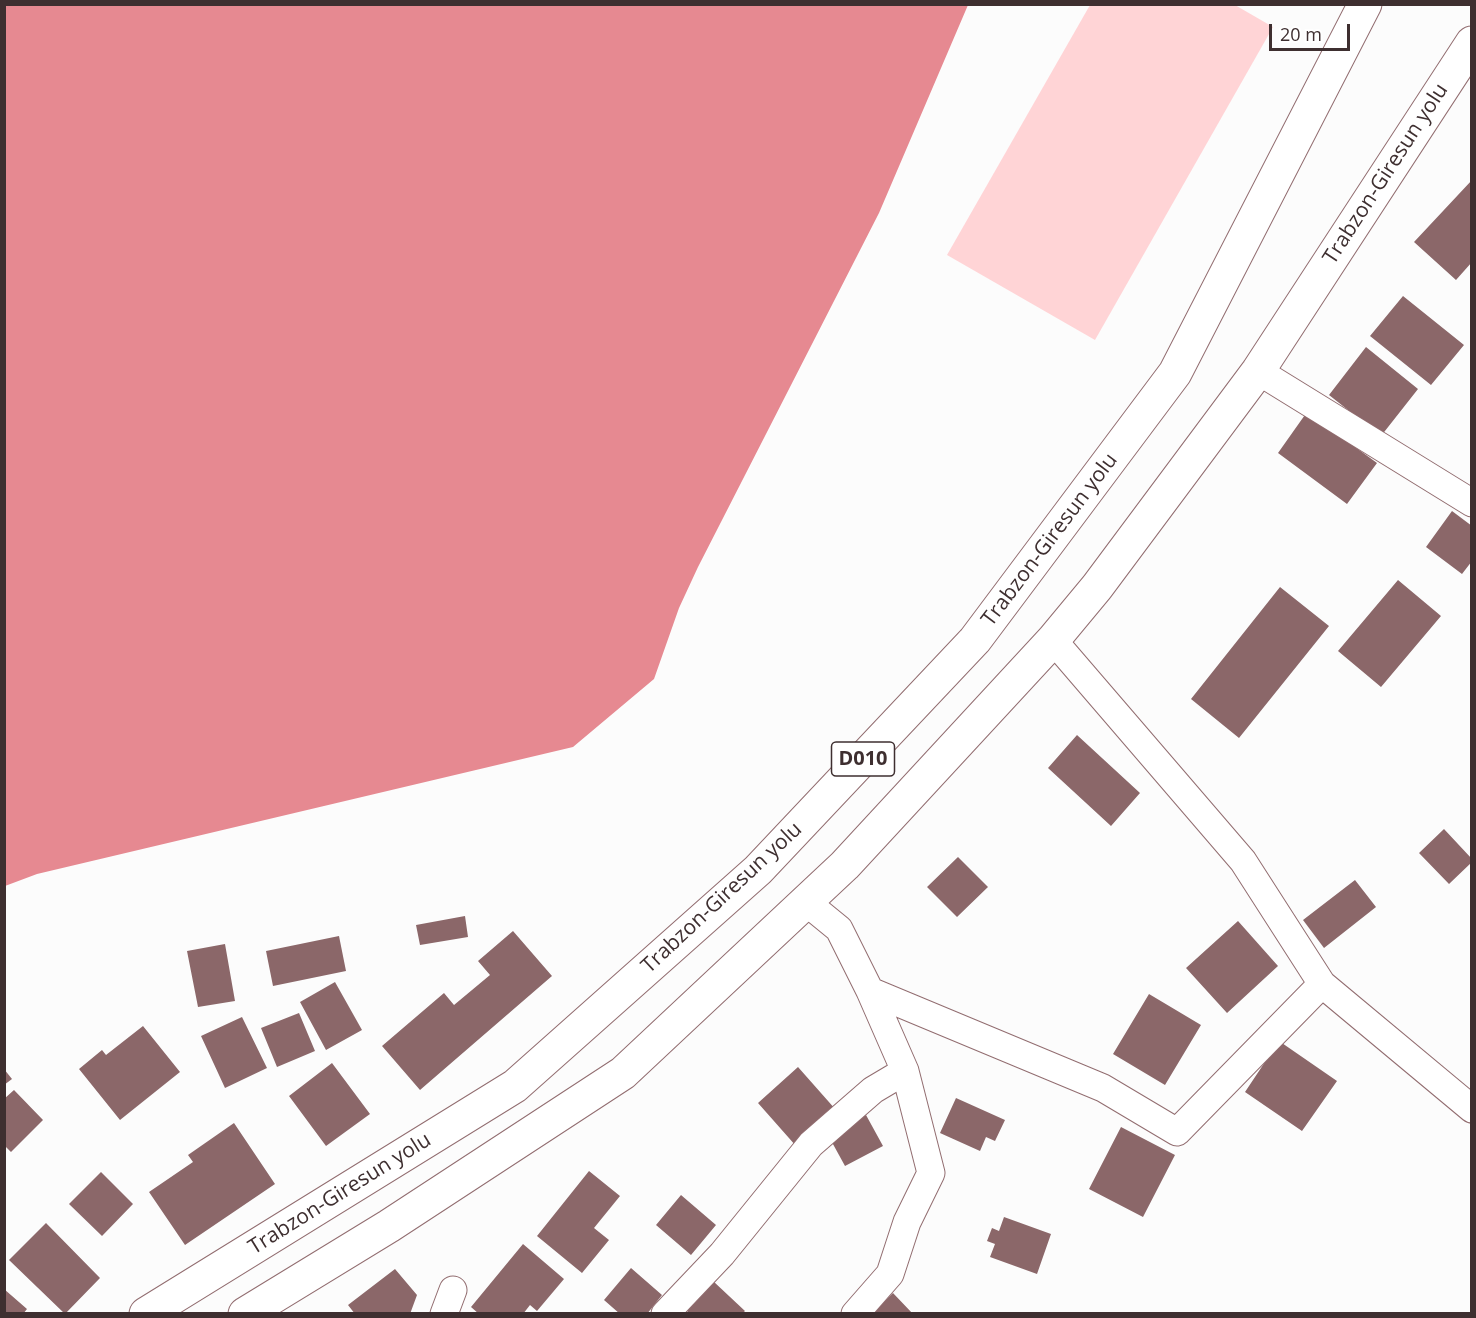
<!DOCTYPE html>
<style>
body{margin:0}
#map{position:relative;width:1476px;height:1318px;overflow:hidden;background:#fcfcfc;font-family:"Open Sans",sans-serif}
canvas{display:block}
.frame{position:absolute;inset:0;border:6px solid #3e2f30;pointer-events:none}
.scale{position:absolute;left:1269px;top:24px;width:81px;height:27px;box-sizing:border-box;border:3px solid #3e2f30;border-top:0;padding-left:8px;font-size:18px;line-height:21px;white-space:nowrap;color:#3e2f30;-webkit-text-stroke:4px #fff;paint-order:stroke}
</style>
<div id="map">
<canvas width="1476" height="1318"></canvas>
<div class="frame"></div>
<div class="scale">20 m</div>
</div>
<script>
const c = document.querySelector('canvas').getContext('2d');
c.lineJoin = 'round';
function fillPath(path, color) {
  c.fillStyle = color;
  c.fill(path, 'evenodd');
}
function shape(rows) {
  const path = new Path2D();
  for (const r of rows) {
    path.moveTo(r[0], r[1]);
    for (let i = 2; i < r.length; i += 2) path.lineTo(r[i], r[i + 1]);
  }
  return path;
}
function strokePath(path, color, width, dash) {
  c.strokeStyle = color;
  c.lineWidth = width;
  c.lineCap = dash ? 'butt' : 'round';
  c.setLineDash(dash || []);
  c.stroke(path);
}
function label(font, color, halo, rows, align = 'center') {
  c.font = font + ' "Open Sans",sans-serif';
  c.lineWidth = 6;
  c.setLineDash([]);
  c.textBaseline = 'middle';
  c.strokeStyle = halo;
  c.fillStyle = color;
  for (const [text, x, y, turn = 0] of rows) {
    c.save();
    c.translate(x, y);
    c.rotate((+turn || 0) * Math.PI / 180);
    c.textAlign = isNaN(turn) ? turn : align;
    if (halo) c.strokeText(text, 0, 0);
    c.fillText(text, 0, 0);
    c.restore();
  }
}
fillPath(shape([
 [1090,5,1235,5,1273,27,1095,340,947,255]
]), '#ffd4d6');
fillPath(shape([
 [5,4,968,4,968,5,879,213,698,567,679,608,654,679,573,747,37,874,5,886]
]), '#e68991');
fillPath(shape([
 [1472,180,1472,262,1456,280,1414,242],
 [1403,296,1464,345,1431,385,1370,336],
 [1366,347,1418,389,1381,436,1329,395],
 [1307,412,1377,463,1347,504,1278,453],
 [1452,511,1472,526,1472,561,1462,574,1426,547],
 [1398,580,1441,616,1381,687,1338,651],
 [1280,587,1329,626,1239,738,1191,699],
 [1077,735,1140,793,1111,826,1048,768],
 [1444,829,1472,859,1472,862,1449,884,1419,853],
 [958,857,988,887,957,917,927,887],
 [1355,880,1376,907,1324,948,1303,920],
 [465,916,468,937,420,945,416,925],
 [1238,921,1278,966,1227,1013,1186,968],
 [513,931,552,976,420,1090,382,1046,444,993,454,1005,490,975,478,961],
 [339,936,346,971,273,986,266,951],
 [225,944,235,1001,198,1007,187,951],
 [335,982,362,1030,326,1050,300,1002],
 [1149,994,1201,1025,1165,1085,1113,1054],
 [299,1013,315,1051,277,1067,261,1028],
 [242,1017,267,1068,225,1088,201,1036],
 [143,1026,180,1072,120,1120,79,1069,102,1050,106,1055],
 [1279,1041,1337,1081,1302,1131,1245,1092],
 [332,1063,370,1114,326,1146,289,1096],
 [798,1067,836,1110,796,1146,758,1103],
 [4,1069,12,1079,4,1085],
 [14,1090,43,1120,11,1152,4,1145,4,1099],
 [956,1098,1005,1120,995,1141,986,1137,980,1151,940,1133],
 [866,1115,883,1146,845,1166,828,1135],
 [234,1123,275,1184,185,1245,149,1192,193,1162,188,1155],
 [1121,1127,1175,1155,1143,1217,1089,1189],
 [589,1171,620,1196,594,1228,609,1240,582,1273,537,1236],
 [101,1172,133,1204,102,1236,69,1204],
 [681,1195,716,1225,691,1255,656,1225],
 [1004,1217,1051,1234,1037,1274,990,1257,995,1244,987,1241,992,1228,999,1231],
 [46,1223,100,1278,65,1314,9,1260],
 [523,1244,564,1279,537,1311,530,1305,523,1314,479,1314,471,1307],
 [631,1268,662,1295,647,1314,620,1314,604,1300],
 [395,1269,417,1295,410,1314,355,1314,348,1305],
 [713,1281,745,1311,742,1314,690,1314,686,1310],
 [4,1289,27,1309,23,1314,4,1314],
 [893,1293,913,1314,871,1314]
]), '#8b6769');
const street = shape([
 [1258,371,1472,503],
 [1053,640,1243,861,1322,984,1472,1109],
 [806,902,839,929,870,991,1103,1088,1177,1132,1322,984],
 [444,1314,453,1290],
 [665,1314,722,1254,811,1144,873,1090,905,1071],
 [855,1314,890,1274,907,1222,931,1173,905,1071,870,991]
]);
const highway = shape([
 [146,1314,515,1086,758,870,975,640,1175,373,1365,4],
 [245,1314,389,1226,623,1073,845,865,1053,640,1097,587,1258,371,1472,43]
]);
strokePath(street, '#926d70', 29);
strokePath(highway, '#926d70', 35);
strokePath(street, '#fff', 27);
strokePath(highway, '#fff', 33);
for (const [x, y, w] of [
 [863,759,63]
]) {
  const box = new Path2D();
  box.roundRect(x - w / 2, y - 17, w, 34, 4.5);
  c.fillStyle = '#fff';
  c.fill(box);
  strokePath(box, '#3e2f30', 1.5);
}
label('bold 20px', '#3e2f30', null, [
 ["D010",863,759]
]);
label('21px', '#3e2f30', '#fff', [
 ["Trabzon-Giresun yolu",1386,174,-57],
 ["Trabzon-Giresun yolu",1050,540,-53],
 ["Trabzon-Giresun yolu",722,898,-43],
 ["Trabzon-Giresun yolu",340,1194,-32]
]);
</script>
